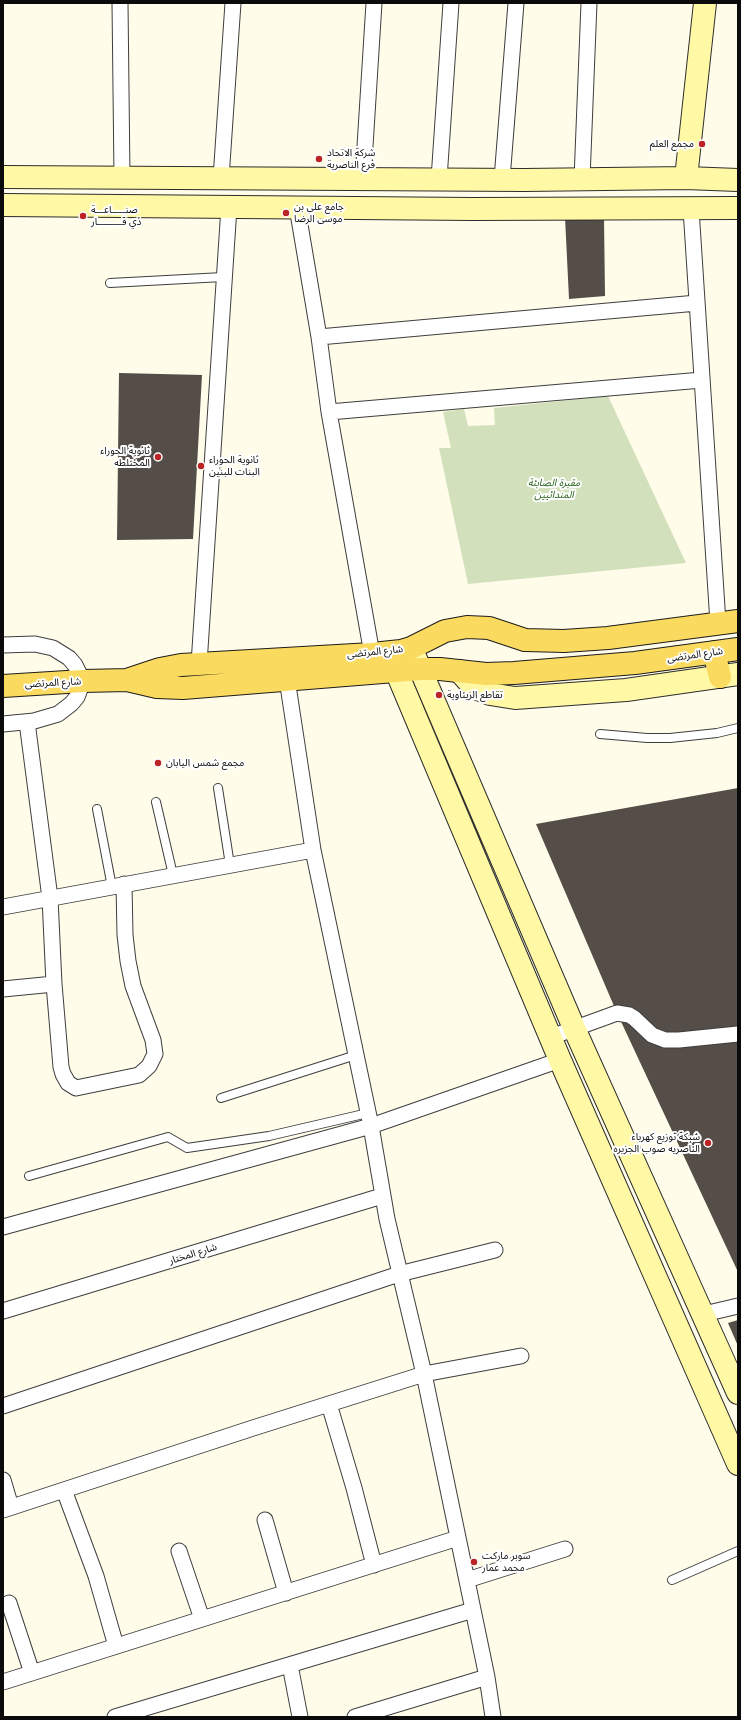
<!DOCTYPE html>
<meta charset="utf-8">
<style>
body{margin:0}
#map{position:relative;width:741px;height:1720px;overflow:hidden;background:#fffcea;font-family:Lora,serif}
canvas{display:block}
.frame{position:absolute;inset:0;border:4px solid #0b0b0b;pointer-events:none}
</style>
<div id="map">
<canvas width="741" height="1720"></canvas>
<div class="frame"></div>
</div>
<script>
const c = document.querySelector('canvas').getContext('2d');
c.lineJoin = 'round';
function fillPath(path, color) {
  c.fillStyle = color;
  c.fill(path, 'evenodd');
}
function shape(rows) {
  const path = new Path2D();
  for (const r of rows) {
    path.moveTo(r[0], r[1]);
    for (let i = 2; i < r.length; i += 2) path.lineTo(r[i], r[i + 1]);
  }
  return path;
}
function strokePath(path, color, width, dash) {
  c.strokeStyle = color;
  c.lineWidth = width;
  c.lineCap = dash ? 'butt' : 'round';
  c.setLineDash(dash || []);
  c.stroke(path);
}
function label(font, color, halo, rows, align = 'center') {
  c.font = font + ' Lora,"Noto Sans Arabic",serif';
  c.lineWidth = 4;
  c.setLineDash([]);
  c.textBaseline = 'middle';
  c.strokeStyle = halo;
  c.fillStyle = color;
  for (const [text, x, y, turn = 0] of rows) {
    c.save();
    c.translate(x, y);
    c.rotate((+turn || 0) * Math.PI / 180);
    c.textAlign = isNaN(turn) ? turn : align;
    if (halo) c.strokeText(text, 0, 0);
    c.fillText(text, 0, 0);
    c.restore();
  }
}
fillPath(shape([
 [608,396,686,563,468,584,439,448,451,448,443,412,464,409,468,426,495,425,494,408]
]), '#d3e0bc');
fillPath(shape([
 [565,217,604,218,605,296,569,299],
 [119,373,202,375,193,539,117,540],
 [738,788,738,1272,617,1013,536,824],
 [738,1320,738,1346,728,1323]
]), '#544d48');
const lane = shape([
 [110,283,223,277],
 [600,734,647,738,670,738,717,733,738,728],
 [218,788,230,865],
 [156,802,173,875],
 [97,809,112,887],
 [221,1098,356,1055],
 [29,1176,168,1137,187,1148,269,1136,368,1113],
 [672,1580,738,1551]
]);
const street = shape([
 [120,3,122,177],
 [221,178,233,3],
 [363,178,374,3],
 [439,179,451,3],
 [502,179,516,3],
 [582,179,589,3],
 [297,207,319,337,329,412,372,654],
 [691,209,718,623],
 [319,337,697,303],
 [329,412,702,380],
 [3,645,35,644,53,648,69,658,75,665,83,681,77,697,71,704,58,714,34,721,3,724],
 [199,664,229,207],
 [287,679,313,850,371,1126,387,1219,424,1374,487,1677,493,1717],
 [27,722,50,898,54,984,61,1067,63,1074,68,1083,76,1088,139,1075,149,1066,155,1054,153,1040,133,986,128,961,125,935,124,884],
 [3,907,313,850],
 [3,989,54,984],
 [551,1037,617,1013,629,1015,634,1018,652,1035,665,1040,679,1040,738,1034],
 [3,1227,371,1126,560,1060],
 [3,1311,382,1196],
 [704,1314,738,1306],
 [329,1404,354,1488,374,1565],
 [3,1406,399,1274,495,1250],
 [3,1480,11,1507],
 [64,1490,96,1576,116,1646],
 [3,1510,253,1428,424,1374,521,1356],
 [265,1520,286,1593],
 [179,1551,202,1619],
 [467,1580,565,1549],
 [9,1603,32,1673],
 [290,1665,300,1717],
 [3,1682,458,1538],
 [115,1717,473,1610],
 [355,1717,487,1677]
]);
const secondary = shape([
 [3,177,524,180,686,178,738,180],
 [686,178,705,3],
 [3,205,473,209,738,208],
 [413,652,574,1028,738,1393],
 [389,654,560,1060,738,1464],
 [459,671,468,681,478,689,490,694,515,698,626,690,738,674]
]);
const primary = shape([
 [714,652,720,677],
 [127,680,160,669,181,665,372,654,401,651,411,648,445,631,467,627,489,628,525,640,564,641,608,638,738,621],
 [3,686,83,681,127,680,157,687,183,688,420,669,440,669,486,674,514,673,635,663,738,649]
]);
strokePath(lane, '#3e3e3e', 10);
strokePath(street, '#3e3e3e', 17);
strokePath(secondary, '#2d2d2d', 24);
strokePath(primary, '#1c1c1c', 24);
strokePath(lane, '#fff', 8);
strokePath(street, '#fff', 15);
strokePath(secondary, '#fff8a5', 22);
strokePath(primary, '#fada5f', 22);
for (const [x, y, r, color] of [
 [702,144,4,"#bc2325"],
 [319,159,4,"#bc2325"],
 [286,213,4,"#bc2325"],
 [83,216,4,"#bc2325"],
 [158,457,4,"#bc2325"],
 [201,466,4,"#bc2325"],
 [439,695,4,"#bc2325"],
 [158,763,4,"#bc2325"],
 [708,1143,4,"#bc2325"],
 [474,1562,4,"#bc2325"]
]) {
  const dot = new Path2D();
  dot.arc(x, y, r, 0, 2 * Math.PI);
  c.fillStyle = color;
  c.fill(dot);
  strokePath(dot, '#fff', 1.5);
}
label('10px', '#0b0b0b', '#fff', [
 ["مجمع العلم",694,144,"right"],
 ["شركة الاتحاد",327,153],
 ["فرع الناصرية",327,165],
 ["جامع علي بن",294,207],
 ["موسى الرضا",294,219],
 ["صنـــــاعـــة",91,210],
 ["ذي قـــــــــار",91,222],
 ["ثانوية الحوراء",150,451,"right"],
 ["المختلطه",150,463,"right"],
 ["ثانوية الحوراء",209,460],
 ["البنات للبنين",209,472],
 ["تقاطع الزيناوية",447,695],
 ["مجمع شمس اليابان",166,763],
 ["شبكة توزيع كهرباء",700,1137,"right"],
 ["الناصريه صوب الجزيره",700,1149,"right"],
 ["سوبر ماركت",482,1556],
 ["محمد عمار",482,1568]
], 'left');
label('italic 10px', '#28631c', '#fff', [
 ["مقبرة الصابئة",554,483],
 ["المندائيين",554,495]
]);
label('10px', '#0b0b0b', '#fff', [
 ["شارع المرتضى",375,652,-6],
 ["شارع المرتضى",695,655,-8],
 ["شارع المرتضى",53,683,-3],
 ["شارع المختار",193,1254,-17]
]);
</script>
